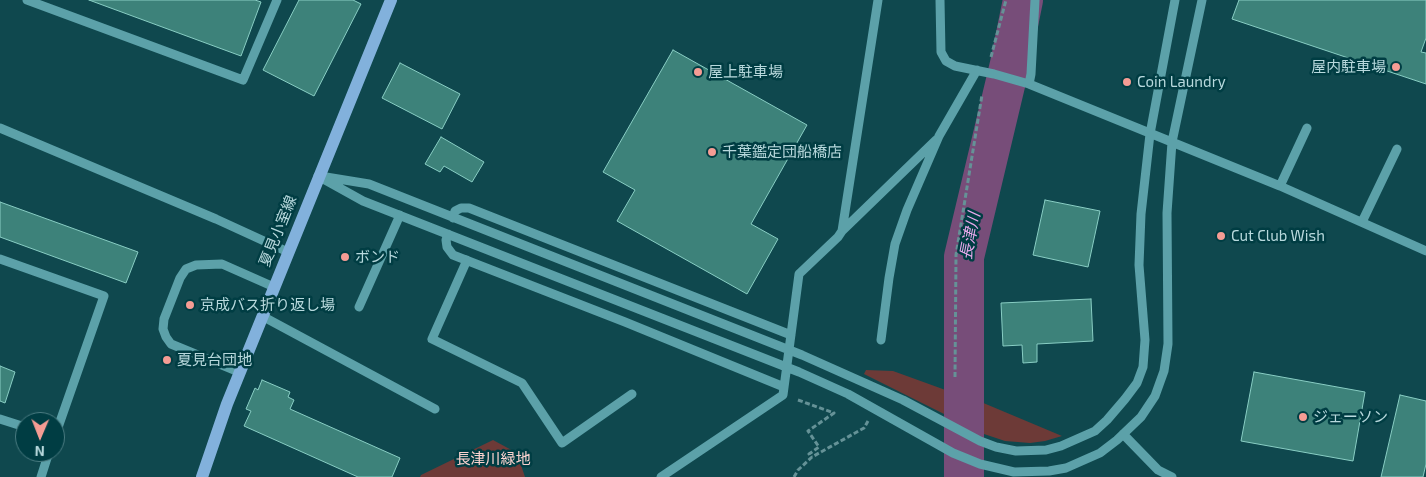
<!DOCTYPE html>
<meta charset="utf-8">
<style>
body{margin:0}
#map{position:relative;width:1426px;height:477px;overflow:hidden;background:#0f484e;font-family:"Exo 2",sans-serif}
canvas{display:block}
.north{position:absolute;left:15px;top:412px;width:50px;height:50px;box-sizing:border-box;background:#003d43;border:1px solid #4a7b81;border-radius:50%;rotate:181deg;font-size:14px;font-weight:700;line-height:20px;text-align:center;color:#b8d9dd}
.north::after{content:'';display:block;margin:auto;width:18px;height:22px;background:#f59c94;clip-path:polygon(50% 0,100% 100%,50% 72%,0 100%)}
</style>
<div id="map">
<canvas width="1426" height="477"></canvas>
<div class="north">N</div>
</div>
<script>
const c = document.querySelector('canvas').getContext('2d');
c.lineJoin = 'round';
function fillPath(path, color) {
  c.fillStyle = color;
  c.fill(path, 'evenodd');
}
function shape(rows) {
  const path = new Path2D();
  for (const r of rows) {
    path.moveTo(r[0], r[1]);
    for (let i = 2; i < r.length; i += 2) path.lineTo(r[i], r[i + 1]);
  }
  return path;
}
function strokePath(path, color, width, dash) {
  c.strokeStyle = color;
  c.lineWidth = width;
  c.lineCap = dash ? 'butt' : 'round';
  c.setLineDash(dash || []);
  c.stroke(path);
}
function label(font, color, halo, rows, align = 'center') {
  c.font = font + ' "Exo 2","Noto Sans JP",sans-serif';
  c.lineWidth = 5;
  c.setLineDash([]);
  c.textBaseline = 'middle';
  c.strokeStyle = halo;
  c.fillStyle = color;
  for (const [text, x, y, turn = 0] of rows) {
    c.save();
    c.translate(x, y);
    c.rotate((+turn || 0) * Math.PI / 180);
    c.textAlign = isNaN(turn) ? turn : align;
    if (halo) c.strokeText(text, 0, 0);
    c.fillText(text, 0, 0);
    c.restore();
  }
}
fillPath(shape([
 [866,370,893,371,951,392,950,417,864,374],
 [954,392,979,401,977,432,953,419],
 [981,402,1062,436,1045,441,1030,443,1005,441,981,433],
 [493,440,517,453,525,477,420,477,421,475]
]), '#6d3a37');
strokePath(shape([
 [964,477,964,257,1010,64,1023,0]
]), '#774d79', 40);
const building = shape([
 [89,0,255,0,261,2,241,56,89,0],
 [299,0,353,0,361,4,314,96,263,70,299,0],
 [1239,0,1426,0,1426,38,1421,52,1426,53,1426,84,1232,19,1239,0],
 [673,50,807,125,751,224,778,239,747,294,617,221,635,190,603,172,673,50],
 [400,63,460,94,442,129,382,98,400,63],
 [441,137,484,162,472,182,444,166,440,172,425,164,441,137],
 [1045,200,1100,211,1088,267,1033,255,1045,200],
 [0,202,138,252,126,283,0,237,0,202],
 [1091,299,1093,341,1037,344,1037,362,1023,363,1022,345,1003,346,1001,303,1091,299],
 [0,366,15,372,5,403,0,401,0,366],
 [1254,372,1365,392,1353,461,1241,441,1254,372],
 [262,380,290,392,288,397,294,400,290,409,400,458,392,477,358,477,244,426,251,411,246,409,255,388,258,390,262,380],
 [1400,395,1426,401,1426,464,1423,477,1381,477,1400,395]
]);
fillPath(building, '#3d827a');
strokePath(building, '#89cec4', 1);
strokePath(shape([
 [991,57,1006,0],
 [955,377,956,255,982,95],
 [798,400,834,413,808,431,819,447,809,454,812,457],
 [794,477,798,470,812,457,864,428,868,421]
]), '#659297', 3, [5, 2.5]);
strokePath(shape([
 [27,0,243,80,277,0],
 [940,0,941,52,946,61,955,66,994,74,1029,84,1280,186,1426,251],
 [1029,84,1031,74,1035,0],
 [0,128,216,219,288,252],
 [318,176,363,201,799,372,848,394,953,453,980,464,1014,472,1049,471,1066,468,1100,453,1117,440,1141,417,1155,396,1164,371,1168,344,1167,213,1172,142,1202,0],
 [326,177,369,184,802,355,903,400,980,441,996,447,1016,451,1046,450,1061,446,1095,431,1107,420,1125,399,1137,383,1143,367,1145,340,1139,265,1141,214,1150,134,1175,0],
 [1280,186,1307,128],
 [453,218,455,211,461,208,469,208,791,335],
 [1362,222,1397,149],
 [842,231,936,140],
 [448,234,446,240,447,247,453,255,625,322,784,387],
 [0,259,104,296,55,436],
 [467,260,432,339,522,383,562,443,632,394],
 [359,307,400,215],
 [262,316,435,409],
 [881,340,889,278,895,244,907,210,939,136,977,70],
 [239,372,171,344,166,337,163,329,164,319,180,278,186,269,196,265,222,264,274,287],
 [0,419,25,427],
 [1123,434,1158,470,1172,477],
 [41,477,49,452],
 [661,477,783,395,799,274,838,237,842,231,878,0]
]), '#5ca1a9', 9);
strokePath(shape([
 [202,477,227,404,391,0]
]), '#82b1dc', 12);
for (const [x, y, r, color] of [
 [1396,67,5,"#f59c94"],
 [698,72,5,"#f59c94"],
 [1127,82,5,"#f59c94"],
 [712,152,5,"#f59c94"],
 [1221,236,5,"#f59c94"],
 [345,257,5,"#f59c94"],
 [190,305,5,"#f59c94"],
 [167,360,5,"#f59c94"],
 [1303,417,5,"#f59c94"]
]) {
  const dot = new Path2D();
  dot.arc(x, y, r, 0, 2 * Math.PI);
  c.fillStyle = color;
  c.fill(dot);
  strokePath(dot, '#003d43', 2);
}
label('15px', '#b8d9dd', '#003d43', [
 ["屋内駐車場",1386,67,"right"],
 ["屋上駐車場",708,72],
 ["Coin Laundry",1137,82],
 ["千葉鑑定団船橋店",722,152],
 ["Cut Club Wish",1231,236],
 ["ボンド",355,257],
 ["京成バス折り返し場",200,305],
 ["夏見台団地",177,360],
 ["ジェーソン",1313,417]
], 'left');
label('15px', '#b8d9dd', '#003d43', [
 ["夏見小室線",278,231,-68]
]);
label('15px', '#fbd3cf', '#003d43', [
 ["長津川緑地",493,459]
]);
label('italic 16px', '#e9a9ec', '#003d43', [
 ["長津川",970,236,-79]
]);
</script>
